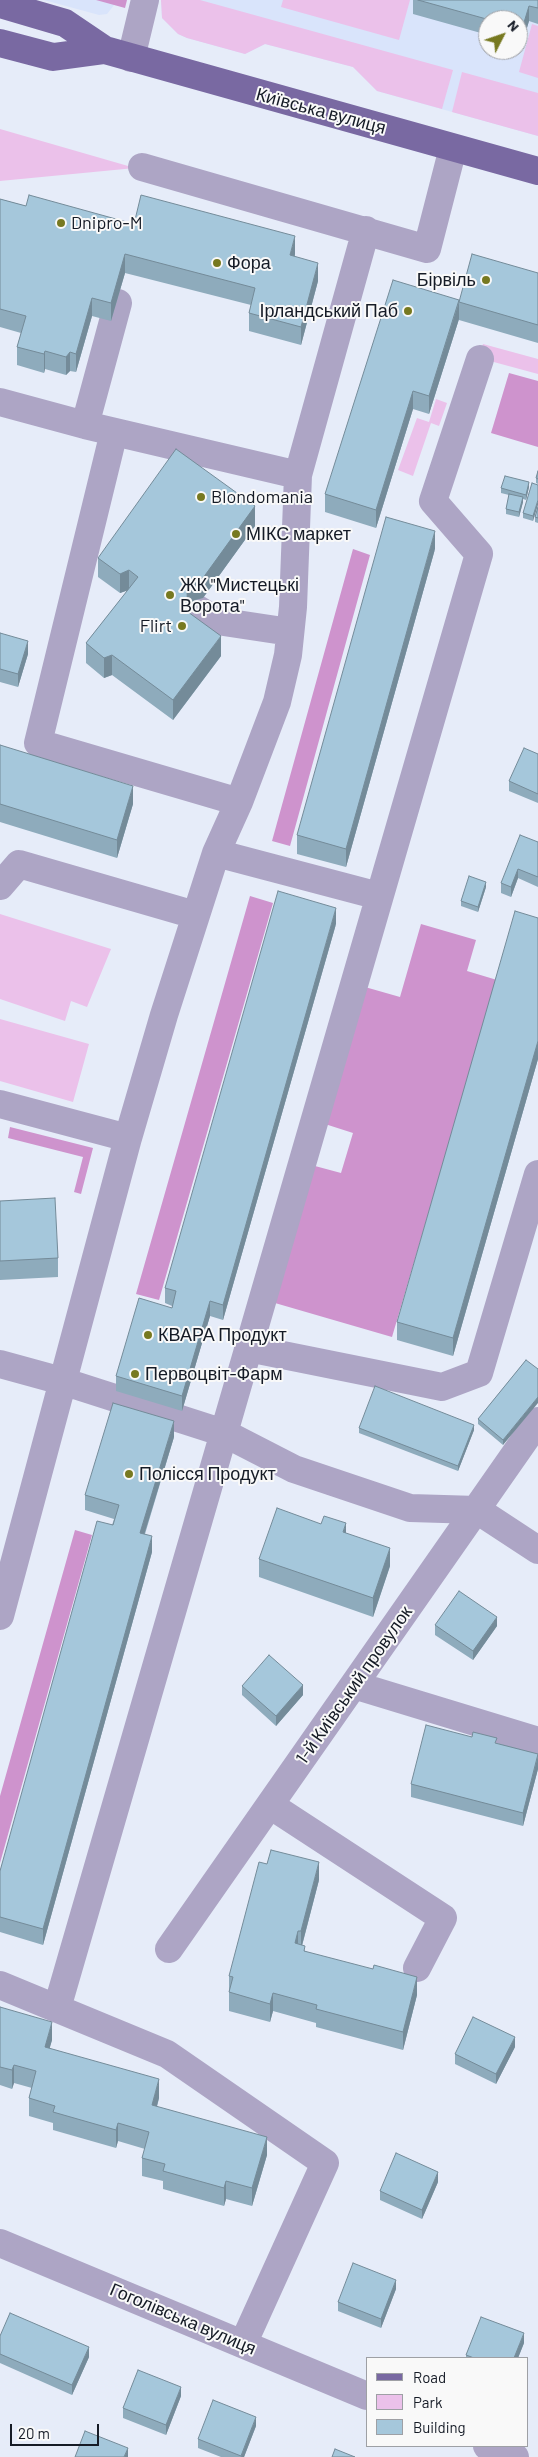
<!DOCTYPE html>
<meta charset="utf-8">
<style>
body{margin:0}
#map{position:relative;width:538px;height:2457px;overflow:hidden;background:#e6ecf9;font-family:Barlow,sans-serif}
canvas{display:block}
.legend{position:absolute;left:366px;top:2357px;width:162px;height:90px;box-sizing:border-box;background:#f9f9f9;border:1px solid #9ea0a5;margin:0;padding:6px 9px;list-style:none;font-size:15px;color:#151b26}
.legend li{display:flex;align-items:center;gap:10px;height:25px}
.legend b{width:25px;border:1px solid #9ea0a5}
.north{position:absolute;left:478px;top:10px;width:50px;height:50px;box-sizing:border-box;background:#f9f9f9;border:1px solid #9ea0a5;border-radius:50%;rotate:49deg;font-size:14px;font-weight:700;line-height:20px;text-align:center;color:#151b26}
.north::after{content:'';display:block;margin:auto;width:18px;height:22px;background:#777920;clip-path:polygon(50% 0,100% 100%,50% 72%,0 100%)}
.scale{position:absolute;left:10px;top:2424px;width:89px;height:22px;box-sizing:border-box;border:2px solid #151b26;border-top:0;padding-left:6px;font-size:15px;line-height:18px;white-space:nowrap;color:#151b26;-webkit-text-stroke:4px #f9f9f9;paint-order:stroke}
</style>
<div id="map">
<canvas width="538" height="2457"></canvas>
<ul class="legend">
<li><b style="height:6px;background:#7969a2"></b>Road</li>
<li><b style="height:14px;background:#ebc1ea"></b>Park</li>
<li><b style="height:14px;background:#a5c7db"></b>Building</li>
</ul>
<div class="north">N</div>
<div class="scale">20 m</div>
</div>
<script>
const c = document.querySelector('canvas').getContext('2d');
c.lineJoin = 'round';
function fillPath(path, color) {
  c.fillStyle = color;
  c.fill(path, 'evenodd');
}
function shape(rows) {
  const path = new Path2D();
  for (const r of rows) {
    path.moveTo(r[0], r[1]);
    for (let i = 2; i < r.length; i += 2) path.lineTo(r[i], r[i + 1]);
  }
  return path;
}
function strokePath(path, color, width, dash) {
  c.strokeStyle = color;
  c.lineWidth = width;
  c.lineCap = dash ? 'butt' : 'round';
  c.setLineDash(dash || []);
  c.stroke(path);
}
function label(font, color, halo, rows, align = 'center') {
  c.font = font + ' Barlow,sans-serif';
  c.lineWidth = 4;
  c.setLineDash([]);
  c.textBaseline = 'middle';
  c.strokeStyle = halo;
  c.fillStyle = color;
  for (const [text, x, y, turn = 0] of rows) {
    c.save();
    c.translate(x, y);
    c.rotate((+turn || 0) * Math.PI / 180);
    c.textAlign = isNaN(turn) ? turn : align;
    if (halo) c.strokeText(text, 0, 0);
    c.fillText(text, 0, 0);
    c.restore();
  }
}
fillPath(shape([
 [44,0,118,0,107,14,99,15],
 [161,0,538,0,538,136,377,91,353,67,265,44,245,54,187,38,178,34,162,18],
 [488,20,518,20,518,50,488,50]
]), '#d9e4fb');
fillPath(shape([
 [161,0,200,0,453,70,442,109,377,91,353,67,265,44,245,54,187,38,178,34,162,18],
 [283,0,410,0,399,40,281,7],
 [532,24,538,26,538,78,519,72],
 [462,72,538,93,538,136,452,112],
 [0,129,135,168,0,181],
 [483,344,538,359,538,374,479,358],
 [436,399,447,403,439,426,431,423,413,476,398,470,417,418,429,422],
 [0,914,111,949,87,1007,71,1001,65,1021,0,999],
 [0,1019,89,1044,73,1102,0,1081]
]), '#ebc1ea');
fillPath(shape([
 [96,0,127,0,125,8],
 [509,373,538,381,538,447,491,433],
 [353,549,370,555,290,846,272,841],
 [250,896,273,903,159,1300,136,1294],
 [421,924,476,940,467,971,497,980,392,1337,275,1303,315,1166,341,1173,353,1133,325,1124,365,987,400,997],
 [10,1127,93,1148,81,1194,74,1192,83,1157,8,1138],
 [75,1530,92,1535,0,1863,0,1796]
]), '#ce93cd');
strokePath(shape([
 [131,58,145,0],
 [142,167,427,249,453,148],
 [118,303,85,425,298,475],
 [0,402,85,425],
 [114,432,38,743,239,802],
 [191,605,217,621,290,632],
 [216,853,379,896],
 [0,886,19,864,195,915],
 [0,1104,128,1138],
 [248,1348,442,1387,479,1373,538,1174],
 [0,1364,62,1381,224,1433,294,1469,410,1508,477,1510,538,1550],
 [0,1616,128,1138,164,1015,216,853,239,802,277,702,288,655,293,607,298,475,366,230],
 [354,1685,538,1741],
 [270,1805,443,1918,417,1968],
 [169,1949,538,1421],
 [0,1985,167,2054,325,2163,243,2344],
 [57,2008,479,554,433,501,480,359],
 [0,2243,367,2396],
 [487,2446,515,2457]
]), '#ada5c5', 28);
strokePath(shape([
 [0,4,65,23,105,50,538,171],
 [0,43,53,57,105,50]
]), '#7969a2', 28);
fillPath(shape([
 [413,0,538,0,538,24,529,21,522,44,518,43,518,20,488,20,488,35,413,14],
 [0,199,26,206,134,224,295,254,295,257,318,281,301,345,249,331,249,313,251,305,125,273,111,321,92,316,76,372,70,371,66,375,45,369,44,373,17,365,17,347,21,333,0,327],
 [538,273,538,343,459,320,459,319,429,414,413,409,376,528,325,512,325,494,459,300],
 [538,471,538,484,536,483,536,478],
 [538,485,533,521,523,518,523,513],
 [529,487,526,500,523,499,523,502,519,517,506,514,506,509,509,495,501,493,501,488],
 [538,507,538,523,535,522,535,517],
 [255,526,203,598,195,600,188,610,188,612,221,656,173,720,112,675,104,678,86,663,86,643,128,590,120,593,98,577,98,558],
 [435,549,346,867,297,854,297,835],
 [0,633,28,654,18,687,0,682],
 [0,745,133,804,117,858,0,822],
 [538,754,538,803,509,791,509,781],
 [538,842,538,887,518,878,511,897,501,893,501,883],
 [486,887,478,912,461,906,461,901],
 [538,918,538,1059,453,1356,397,1340,397,1322],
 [336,924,223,1320,210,1316,182,1411,116,1391,116,1376,172,1308,172,1306,165,1303,165,1288],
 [0,1201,58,1258,58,1277,0,1280],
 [526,1360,503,1445,478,1424,478,1419],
 [359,1428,474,1430,458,1471,359,1433],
 [174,1437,145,1534,152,1552,43,1945,0,1932,0,1871,114,1519,85,1510,85,1495],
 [346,1533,390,1566,373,1617,259,1577,259,1559],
 [435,1625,497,1626,473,1660,435,1635],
 [242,1686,303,1695,276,1726,242,1695],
 [497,1743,538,1754,538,1769,523,1826,411,1797,411,1784],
 [319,1880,302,1946,305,1951,417,1995,403,2050,316,2027,316,2023,273,2011,270,2022,229,2011,229,1976],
 [0,2007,52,2040,49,2049,159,2098,157,2107,267,2155,252,2206,226,2199,224,2206,163,2189,163,2181,142,2176,142,2158,145,2149,118,2141,116,2148,53,2130,53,2123,29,2116,29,2098,32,2088,14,2083,12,2089,0,2085],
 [515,2047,496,2084,455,2064,455,2054],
 [438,2182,422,2219,380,2200,380,2191],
 [396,2289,381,2328,338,2311,338,2302],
 [0,2336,89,2357,72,2395,0,2363],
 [524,2343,518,2358,466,2358,466,2355],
 [181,2396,166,2435,123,2418,123,2408],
 [256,2426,244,2457,221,2457,198,2448,198,2439]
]), '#8eabbc');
fillPath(shape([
 [529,6,529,21,522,44,522,29],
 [295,236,295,254,290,273,290,255],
 [125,254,125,273,111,321,111,303],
 [318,263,318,281,301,345,301,327],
 [92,298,92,316,76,372,76,354],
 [459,302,459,319,429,414,429,396],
 [45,351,45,369,44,373,44,354],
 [70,352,70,371,66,375,66,357],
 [413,391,413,409,376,528,376,510],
 [529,482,529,487,526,500,526,495],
 [523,497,523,502,519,517,519,512],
 [538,500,538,505,533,521,533,516],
 [255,506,255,526,203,598,195,600,187,612,187,592,195,580],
 [435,531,435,549,346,867,346,849],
 [129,570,129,590,120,593,120,574],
 [221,636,221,656,173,720,173,700],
 [28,641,28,654,18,687,18,674],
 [112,655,112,675,104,678,104,658],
 [133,786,133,804,117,858,117,840],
 [518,869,518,878,511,897,511,887],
 [486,882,486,887,478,912,478,907],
 [336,908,336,924,223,1320,223,1305],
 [538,1041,538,1059,453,1356,453,1338],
 [210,1301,210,1316,182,1411,182,1396],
 [538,1397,538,1403,503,1445,503,1440],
 [174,1421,174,1437,140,1548,140,1533],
 [474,1425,474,1430,458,1471,458,1466],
 [346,1523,346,1542,343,1532],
 [152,1536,152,1552,43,1945,43,1929],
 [390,1548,390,1566,373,1617,373,1598],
 [497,1617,497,1626,473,1660,473,1651],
 [303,1685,303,1695,276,1726,276,1716],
 [538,1756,538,1769,523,1826,523,1813],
 [319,1862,319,1880,301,1949,301,1931],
 [298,1931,298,1949,295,1943],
 [417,1977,417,1995,403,2050,403,2032],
 [273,1993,273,2011,270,2022,270,2004],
 [52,2022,52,2040,45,2065,45,2047],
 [515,2037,515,2047,496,2084,496,2074],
 [14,2065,14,2083,12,2089,12,2070],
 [159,2079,159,2098,152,2123,152,2105],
 [118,2123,118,2141,116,2148,116,2130],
 [267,2137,267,2155,252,2206,252,2188],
 [438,2172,438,2182,422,2219,422,2210],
 [226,2181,226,2199,224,2206,224,2188],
 [396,2280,396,2289,381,2328,381,2319],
 [524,2333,524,2343,518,2358,514,2358],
 [89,2347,89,2357,72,2395,72,2385],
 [181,2387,181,2396,166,2435,166,2425],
 [256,2417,256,2426,244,2457,241,2457],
 [128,2448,128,2457,124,2457]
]), '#748b99');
const building = shape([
 [418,0,538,0,538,8,529,6,522,29,518,28,518,20,490,20,418,0],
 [29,195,134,224,141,195,295,236,290,255,318,263,301,327,249,313,255,288,125,254,111,303,92,298,76,354,70,352,66,357,45,351,44,354,17,347,26,316,0,309,0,199,26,206,29,195],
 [472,254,538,273,538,325,459,302,472,254],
 [393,280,459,300,429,396,413,391,376,510,325,494,393,280],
 [176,449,255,506,203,578,195,580,187,592,188,612,221,636,173,700,112,655,104,658,86,643,138,577,129,570,120,574,98,558,176,449],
 [538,471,538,479,536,478,538,471],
 [505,476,529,482,526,495,501,488,505,476],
 [532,483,538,485,538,500,533,516,523,513,532,483],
 [509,494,523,497,519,512,506,509,509,494],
 [538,507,538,518,535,517,538,507],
 [386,517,435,531,346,849,297,835,386,517],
 [0,633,28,641,18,674,0,669,0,633],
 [0,745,133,786,117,840,0,804,0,745],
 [524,748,538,754,538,794,509,781,524,748],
 [520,835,538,842,538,877,518,869,511,887,501,883,520,835],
 [469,876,486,882,478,907,461,901,469,876],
 [278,891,336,908,223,1305,210,1301,182,1396,116,1376,139,1298,172,1308,176,1291,165,1288,278,891],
 [515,911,538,918,538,1041,453,1338,397,1322,515,911],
 [55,1198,58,1258,0,1261,0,1201,55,1198],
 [526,1360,538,1369,538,1397,503,1440,478,1419,526,1360],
 [375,1386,474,1425,458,1466,359,1428,375,1386],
 [113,1403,174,1421,140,1533,152,1536,43,1929,0,1917,0,1871,97,1521,113,1525,119,1505,85,1495,113,1403],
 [277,1508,321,1524,324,1516,346,1523,343,1532,390,1548,373,1598,259,1559,277,1508],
 [459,1591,497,1617,473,1651,435,1625,459,1591],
 [269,1655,303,1685,276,1716,242,1686,269,1655],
 [426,1725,472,1737,473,1732,497,1738,495,1743,538,1754,523,1813,411,1784,426,1725],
 [271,1850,319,1862,301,1931,298,1931,295,1943,305,1946,304,1951,373,1969,374,1965,417,1977,403,2032,316,2009,317,2005,273,1993,270,2004,229,1992,233,1977,229,1976,259,1862,267,1864,271,1850],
 [0,2007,52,2022,45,2047,159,2079,152,2105,267,2137,252,2188,226,2181,224,2188,163,2171,165,2164,142,2158,149,2132,118,2123,116,2130,53,2112,55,2106,29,2098,36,2071,14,2065,12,2070,0,2067,0,2007],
 [473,2017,515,2037,496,2074,455,2054,473,2017],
 [396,2153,438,2172,422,2210,380,2191,396,2153],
 [353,2263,396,2280,381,2319,338,2302,353,2263],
 [10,2313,89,2347,72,2385,0,2354,0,2336,10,2313],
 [481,2317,524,2333,514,2358,474,2358,466,2355,481,2317],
 [138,2370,181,2387,166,2425,123,2408,138,2370],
 [213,2400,256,2417,241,2456,198,2439,213,2400],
 [85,2431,128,2448,124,2457,75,2457,85,2431],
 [335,2449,355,2457,332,2457,335,2449]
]);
fillPath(building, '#a5c7db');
strokePath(building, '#748b99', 1);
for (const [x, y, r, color] of [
 [61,223,5,"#777920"],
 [217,263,5,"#777920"],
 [486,280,5,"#777920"],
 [408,311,5,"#777920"],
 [201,497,5,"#777920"],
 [236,534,5,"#777920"],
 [170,595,5,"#777920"],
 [182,626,5,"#777920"],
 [148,1335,5,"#777920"],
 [135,1374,5,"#777920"],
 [129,1474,5,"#777920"]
]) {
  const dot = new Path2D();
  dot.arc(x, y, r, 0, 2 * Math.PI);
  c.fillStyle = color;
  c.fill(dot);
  strokePath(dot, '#f9f9f9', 2);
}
label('18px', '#151b26', '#f9f9f9', [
 ["Київська вулиця",321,111,15],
 ["1-й Київський провулок",354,1685,-55],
 ["Гоголівська вулиця",183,2319,23]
]);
label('18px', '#151b26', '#f9f9f9', [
 ["Dnipro-M",71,223],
 ["Фора",227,263],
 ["Бірвіль",476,280,"right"],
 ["Ірландський Паб",398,311,"right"],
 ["Blondomania",211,497],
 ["МІКС маркет",246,534],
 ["ЖК \"Мистецькі",180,585],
 ["Ворота\"",180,606],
 ["Flirt",172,626,"right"],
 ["КВАРА Продукт",158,1335],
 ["Первоцвіт-Фарм",145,1374],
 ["Полісся Продукт",139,1474]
], 'left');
</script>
